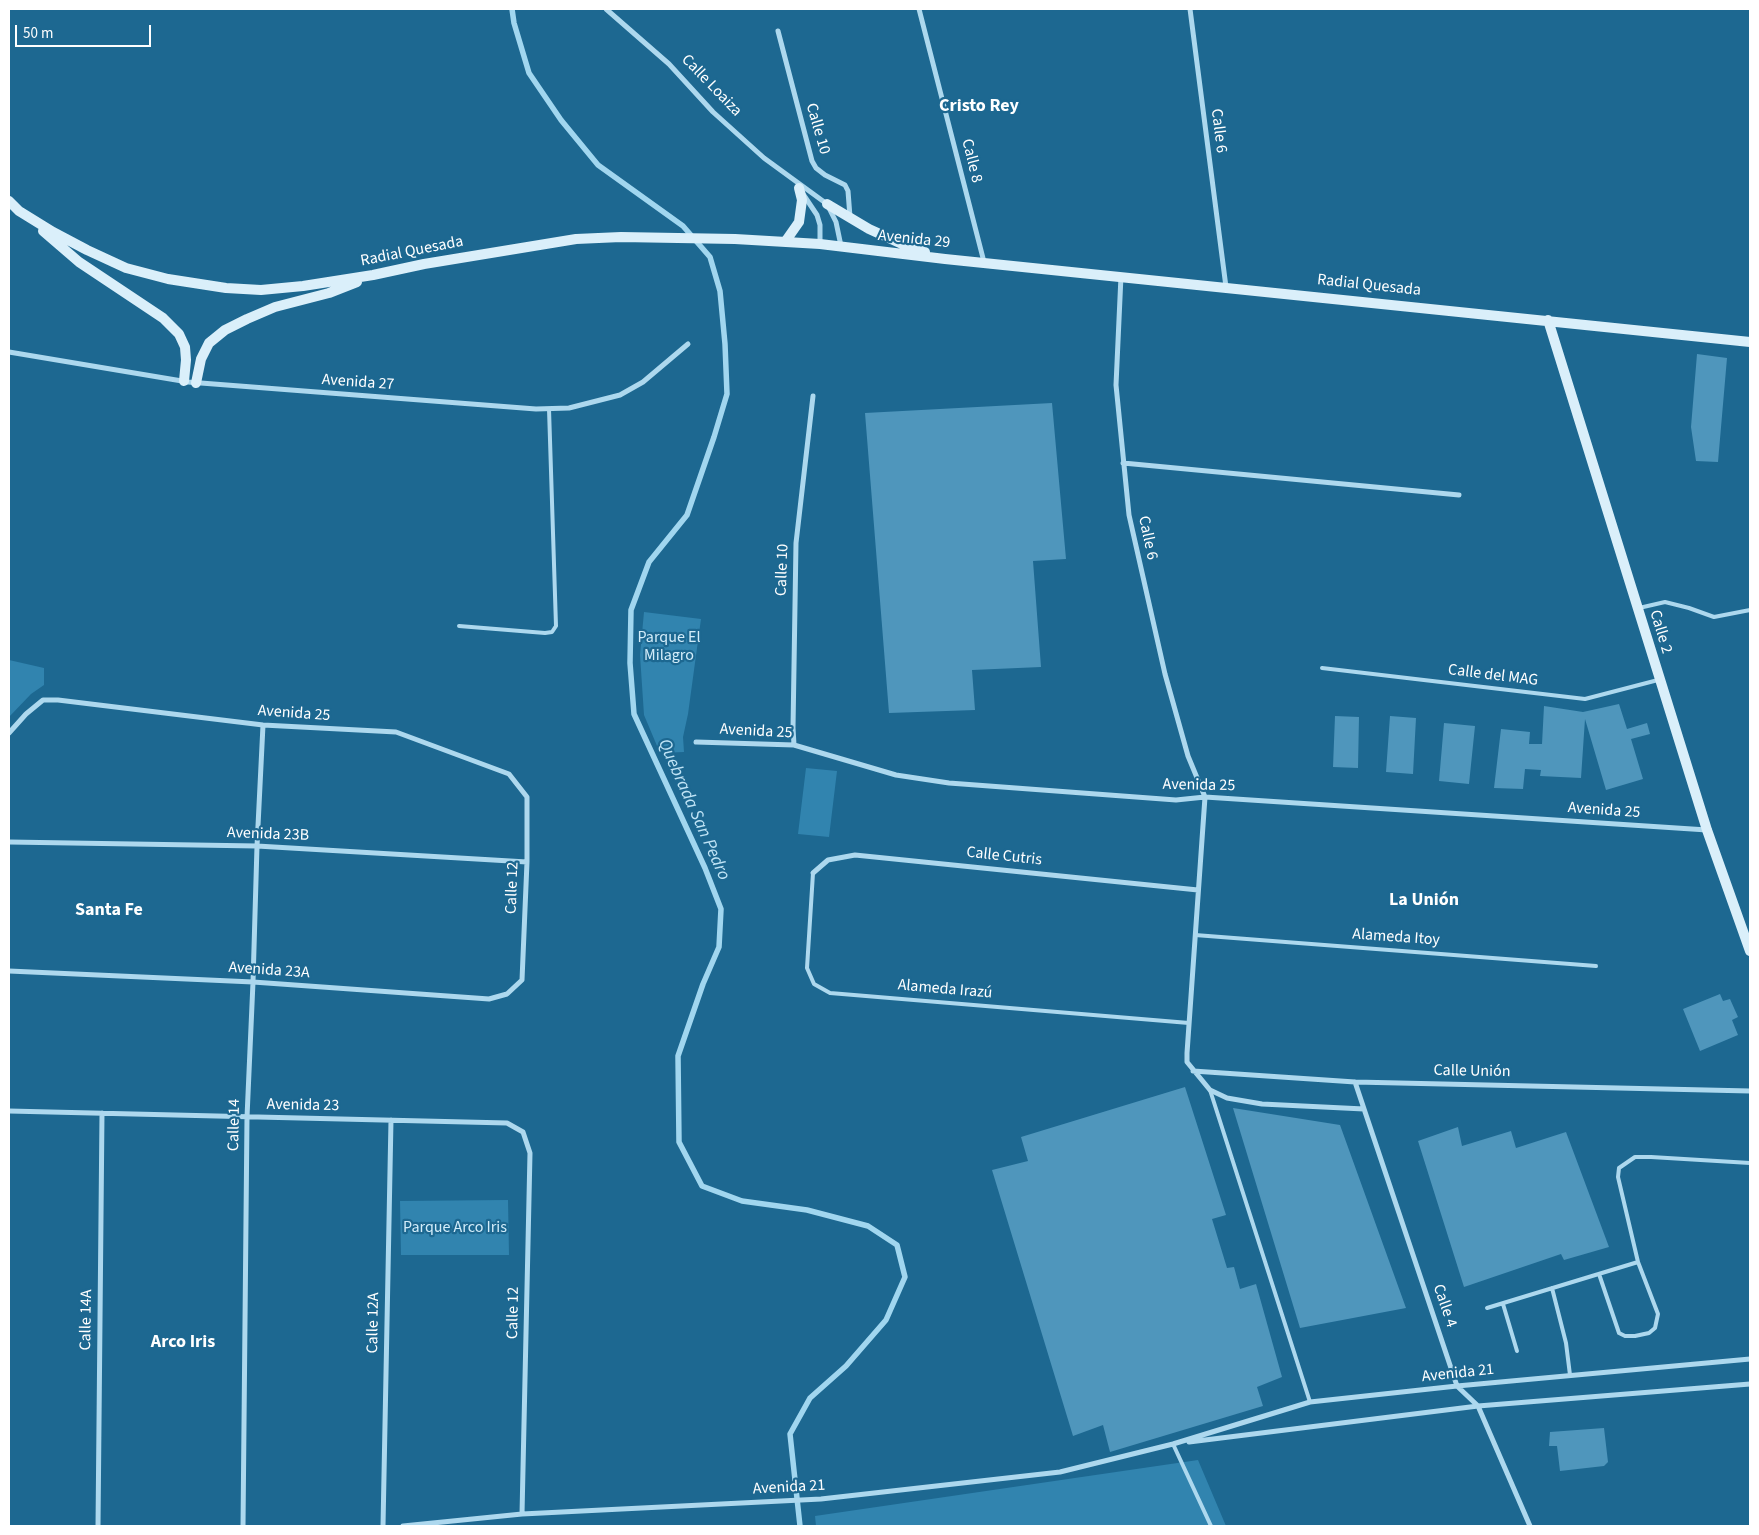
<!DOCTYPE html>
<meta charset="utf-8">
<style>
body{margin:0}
#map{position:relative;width:1759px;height:1535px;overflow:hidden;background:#1d6891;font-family:"Source Sans 3",sans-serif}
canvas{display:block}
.frame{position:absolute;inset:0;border:10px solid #fff;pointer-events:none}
.scale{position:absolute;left:15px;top:25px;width:136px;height:22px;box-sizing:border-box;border:2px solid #fff;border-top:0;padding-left:6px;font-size:15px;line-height:18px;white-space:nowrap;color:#fff;-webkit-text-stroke:4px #1d6891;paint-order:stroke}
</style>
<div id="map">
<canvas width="1759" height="1535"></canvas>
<div class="frame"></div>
<div class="scale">50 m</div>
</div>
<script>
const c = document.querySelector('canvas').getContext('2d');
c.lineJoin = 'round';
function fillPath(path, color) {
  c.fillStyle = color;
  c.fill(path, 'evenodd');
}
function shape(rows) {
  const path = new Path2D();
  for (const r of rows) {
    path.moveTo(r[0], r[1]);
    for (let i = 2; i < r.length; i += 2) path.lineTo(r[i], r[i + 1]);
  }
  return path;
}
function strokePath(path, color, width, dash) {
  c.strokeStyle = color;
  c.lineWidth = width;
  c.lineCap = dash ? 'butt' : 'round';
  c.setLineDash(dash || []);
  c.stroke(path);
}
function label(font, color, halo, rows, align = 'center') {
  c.font = font + ' "Source Sans 3",sans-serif';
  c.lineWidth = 4.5;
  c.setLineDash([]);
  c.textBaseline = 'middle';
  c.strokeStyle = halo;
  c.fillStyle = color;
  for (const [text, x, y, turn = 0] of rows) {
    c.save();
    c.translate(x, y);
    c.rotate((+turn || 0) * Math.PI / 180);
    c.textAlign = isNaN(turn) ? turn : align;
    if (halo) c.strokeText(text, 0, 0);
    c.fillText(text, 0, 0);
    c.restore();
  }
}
fillPath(shape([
 [644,612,701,619,688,714,683,737,684,752,660,753,644,715,640,655],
 [9,660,44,668,44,685,31,694,9,717],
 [806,768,837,771,829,837,798,834],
 [508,1200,509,1255,401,1255,400,1201],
 [1198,1460,1226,1526,816,1526,815,1516]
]), '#3184af');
strokePath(shape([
 [512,9,514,23,529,73,561,120,598,165,683,226,710,257,720,291,725,344,727,394,714,437,687,515,649,562,631,610,630,663,634,714,705,868,721,909,719,947,703,984,678,1056,679,1142,702,1186,742,1201,807,1210,868,1226,897,1245,905,1277,886,1320,846,1366,810,1398,790,1434,800,1526]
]), '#a1d6ef', 5.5);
fillPath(shape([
 [1697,354,1727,358,1718,462,1696,461,1691,427],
 [1052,403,1066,559,1033,561,1041,667,972,670,975,710,889,713,865,413],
 [1619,704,1627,729,1647,723,1650,734,1631,739,1643,779,1606,790,1585,719,1581,778,1540,776,1541,770,1525,769,1523,789,1494,788,1501,729,1530,732,1529,744,1542,744,1544,706,1583,712],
 [1335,716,1359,717,1358,768,1333,767],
 [1390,716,1416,718,1413,774,1386,772],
 [1444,723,1475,726,1469,784,1439,781],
 [1720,994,1723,1001,1730,999,1738,1017,1732,1020,1738,1035,1700,1051,1683,1009],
 [1185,1087,1226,1215,1212,1219,1227,1268,1234,1267,1240,1289,1256,1284,1282,1377,1257,1387,1263,1406,1110,1452,1103,1425,1073,1436,992,1170,1028,1161,1021,1137],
 [1233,1108,1340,1125,1406,1308,1300,1328],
 [1458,1127,1462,1146,1511,1131,1516,1148,1566,1132,1609,1247,1564,1260,1561,1254,1464,1287,1418,1141],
 [1604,1428,1608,1462,1604,1466,1560,1471,1557,1446,1549,1446,1550,1432]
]), '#4f96bc');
strokePath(shape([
 [1639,608,1665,602,1689,608,1714,617,1750,610],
 [459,626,545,633,552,632,556,626,549,409],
 [1322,668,1585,699,1658,680],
 [813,873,807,968,814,984,830,993,1189,1023],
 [1195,935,1596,966],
 [1210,1090,1310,1402],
 [1599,1274,1619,1333,1625,1336,1635,1336,1649,1333,1655,1328,1658,1314,1638,1262],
 [1552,1288,1566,1343,1570,1375],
 [1503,1304,1517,1351],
 [1487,1308,1638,1262,1618,1177,1619,1168,1635,1157,1651,1157,1750,1163],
 [1173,1444,1211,1526]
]), '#add8ee', 4);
strokePath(shape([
 [606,9,669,64,713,112,764,158,827,204,836,222,841,246],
 [919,9,984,262],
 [1190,9,1226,287],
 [778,31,812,161,816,168,825,175,845,185,848,191,850,217],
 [803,194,817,215,820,225,820,244],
 [1121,276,1116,385,1129,515,1165,674,1188,756,1205,797,1187,1053,1187,1062,1210,1090,1227,1098,1262,1104,1364,1109],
 [9,352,188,382,536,409,569,408,620,395,643,382,688,344],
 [1123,463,1459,495],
 [9,733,26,714,43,700,58,700,263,725,396,732,509,774,527,797,527,862,522,980,507,994,489,999,253,982,9,971],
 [696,742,794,745,896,775,949,783,1176,800,1205,797,1707,830],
 [794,745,793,728,796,543,813,396],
 [9,842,257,846,527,862],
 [813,873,828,860,855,855,1198,890],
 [1193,1071,1355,1082,1750,1091],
 [1355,1082,1457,1386,1478,1406,1530,1526],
 [9,1111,507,1123,523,1132,530,1153,522,1514],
 [1189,1442,1478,1406,1750,1384],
 [98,1526,102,1113],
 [243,1526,247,1117,253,982,257,846,263,725],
 [383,1526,391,1120],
 [403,1526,522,1514,821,1499,1060,1472,1173,1444,1310,1402,1457,1386,1750,1359]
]), '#add8ee', 5);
strokePath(shape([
 [9,201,19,211,53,232,87,250,126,268,168,279,226,288,261,290,303,286,373,275,424,264,576,239,621,237,735,239,820,244,945,259,1750,342],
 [827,204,869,229,902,244,925,252],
 [43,231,79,262,163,318,179,334,185,347,186,360,184,381],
 [785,242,799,222,802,200,799,188],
 [1548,320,1707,830,1750,951],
 [196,383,201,359,209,343,225,330,247,319,275,307,329,293,357,282]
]), '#daeffa', 10);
label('16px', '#fff', '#1d6891', [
 ["Calle Loaiza",711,86,46],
 ["Calle 10",817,129,74],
 ["Calle 6",1218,131,83],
 ["Calle 8",971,161,76],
 ["Avenida 29",914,240,6],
 ["Radial Quesada",412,252,-11],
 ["Radial Quesada",1369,286,6],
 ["Avenida 27",358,383,4],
 ["Calle 6",1147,538,78],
 ["Calle 10",783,570,-88],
 ["Calle 2",1660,632,73],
 ["Calle del MAG",1493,676,7],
 ["Avenida 25",294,714,4],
 ["Avenida 25",756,732,3],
 ["Avenida 25",1199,786,1],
 ["Avenida 25",1604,811,4],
 ["Avenida 23B",268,835,2],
 ["Calle Cutris",1004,857,6],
 ["Calle 12",513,888,-88],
 ["Alameda Itoy",1396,938,4],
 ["Avenida 23A",269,971,4],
 ["Alameda Irazú",945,990,5],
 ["Calle Unión",1472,1072,1],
 ["Avenida 23",303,1106,1],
 ["Calle 14",235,1125,-89],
 ["Calle 4",1444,1306,71],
 ["Calle 12",514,1313,-89],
 ["Calle 14A",87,1320,-89],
 ["Calle 12A",374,1323,-89],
 ["Avenida 21",1458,1374,-6],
 ["Avenida 21",789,1488,-3]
]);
label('16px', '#d3edfa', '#1d6891', [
 ["Parque El",669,638],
 ["Milagro",669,656],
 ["Parque Arco Iris",455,1228]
]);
label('bold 18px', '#fff', '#1d6891', [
 ["Cristo Rey",979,107],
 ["La Unión",1424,901],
 ["Santa Fe",109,911],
 ["Arco Iris",183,1343]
]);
label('italic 18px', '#c0e4f6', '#1d6891', [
 ["Quebrada San Pedro",693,810,66]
]);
</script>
